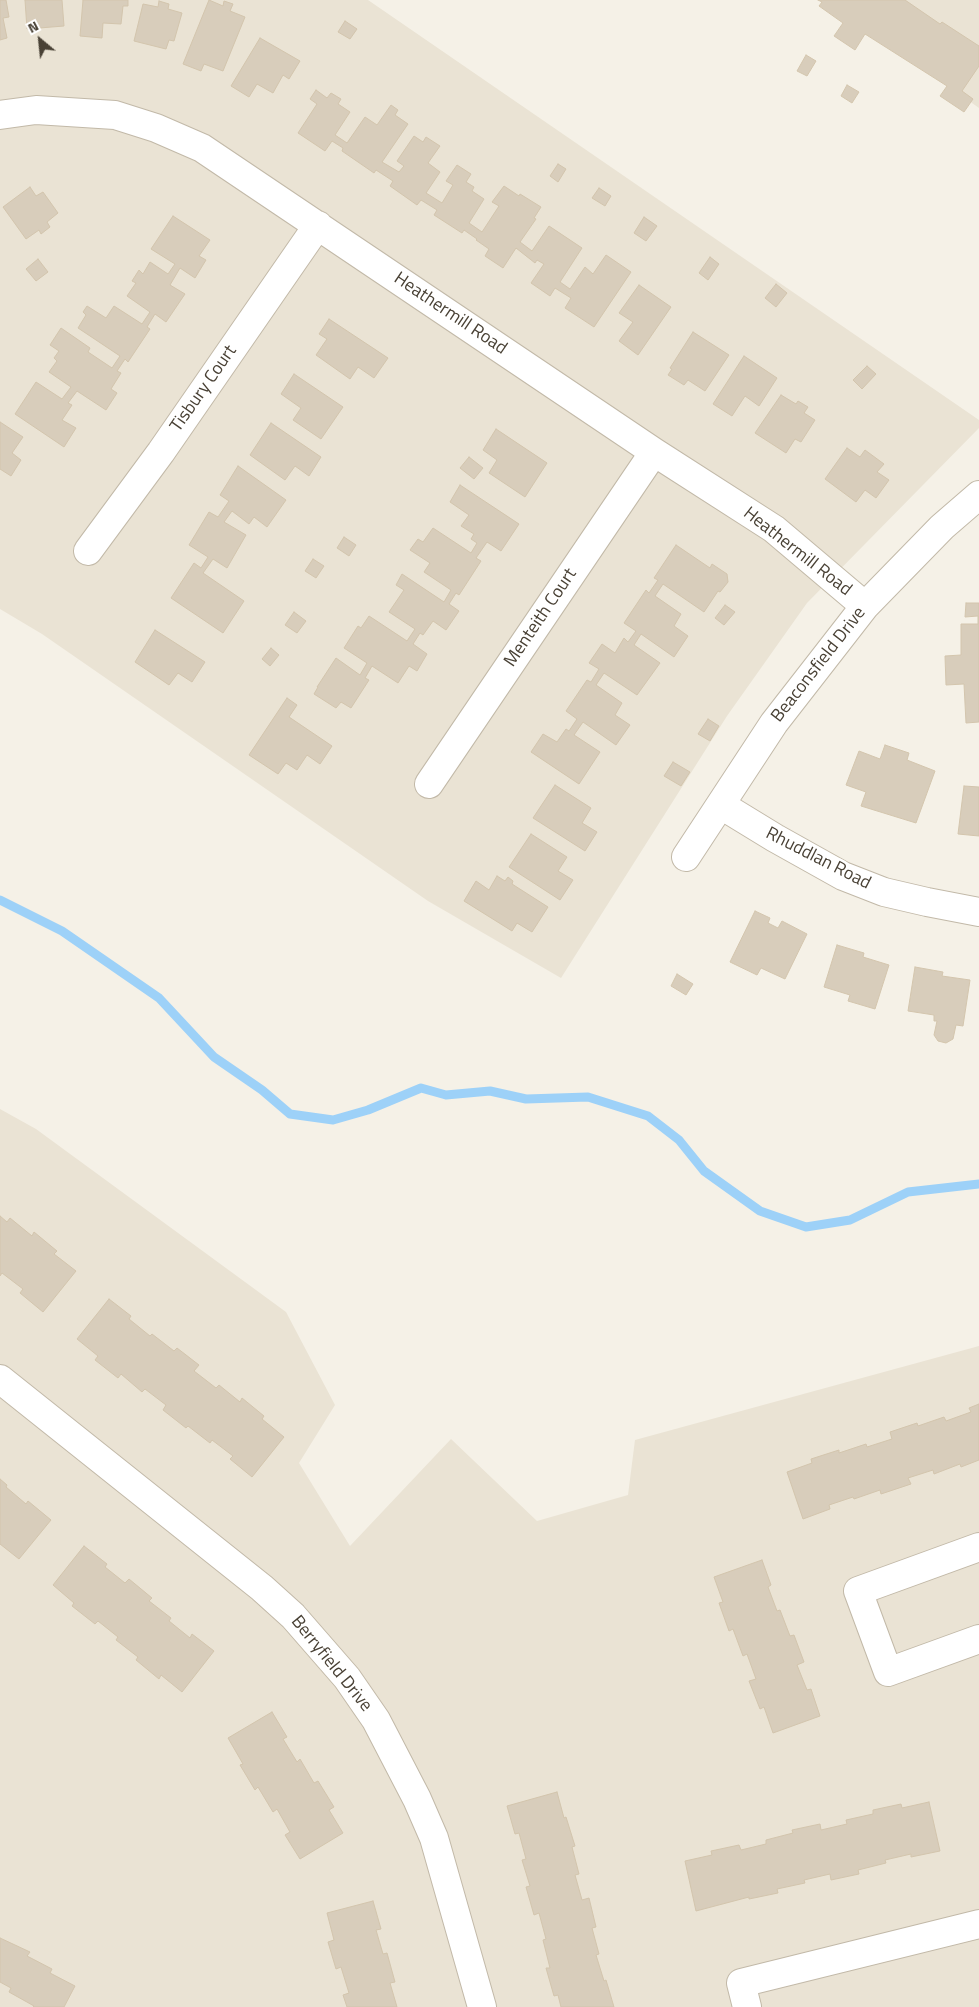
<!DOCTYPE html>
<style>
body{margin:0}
#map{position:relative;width:979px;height:2007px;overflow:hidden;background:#f5f1e7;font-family:"Titillium Web",sans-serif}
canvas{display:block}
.north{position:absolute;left:15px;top:15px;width:50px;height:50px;-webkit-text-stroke:4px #fff;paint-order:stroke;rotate:332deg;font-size:14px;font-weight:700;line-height:20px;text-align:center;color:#494135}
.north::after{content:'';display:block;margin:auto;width:18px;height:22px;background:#494135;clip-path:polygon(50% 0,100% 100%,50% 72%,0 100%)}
</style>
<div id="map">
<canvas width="979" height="2007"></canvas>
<div class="north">N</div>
</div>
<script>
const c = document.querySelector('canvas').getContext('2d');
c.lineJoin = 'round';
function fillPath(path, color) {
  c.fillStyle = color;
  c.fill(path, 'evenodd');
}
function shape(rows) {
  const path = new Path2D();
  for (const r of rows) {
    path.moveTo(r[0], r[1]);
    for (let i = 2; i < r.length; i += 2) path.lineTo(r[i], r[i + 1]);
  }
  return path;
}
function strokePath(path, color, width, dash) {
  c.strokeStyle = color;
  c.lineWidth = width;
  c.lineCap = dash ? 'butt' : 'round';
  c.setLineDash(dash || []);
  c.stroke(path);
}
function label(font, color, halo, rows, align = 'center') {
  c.font = font + ' "Titillium Web",sans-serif';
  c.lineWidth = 5;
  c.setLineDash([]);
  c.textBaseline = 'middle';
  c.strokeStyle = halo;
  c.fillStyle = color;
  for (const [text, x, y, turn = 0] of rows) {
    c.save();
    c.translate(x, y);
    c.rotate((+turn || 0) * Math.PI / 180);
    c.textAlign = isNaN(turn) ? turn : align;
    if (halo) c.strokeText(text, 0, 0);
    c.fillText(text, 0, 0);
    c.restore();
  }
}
fillPath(shape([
 [0,0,368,0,979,420,979,428,807,603,727,716,561,978,428,901,42,634,0,609],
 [828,0,979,0,979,108],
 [0,1109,36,1129,286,1312,335,1405,299,1463,350,1546,451,1439,537,1521,628,1495,635,1440,979,1346,979,2007,0,2007]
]), '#eae3d4');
strokePath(shape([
 [0,900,62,931,159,998,214,1057,262,1090,290,1114,333,1120,368,1110,421,1088,446,1095,490,1091,526,1099,588,1097,648,1116,679,1140,704,1171,760,1211,806,1227,850,1220,908,1192,979,1184]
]), '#9dd1f8', 9);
const building = shape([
 [0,0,6,0,9,17,3,18,7,38,0,40,0,0],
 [25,0,62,0,64,26,27,29,25,0],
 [83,0,128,0,128,6,123,6,121,24,103,23,102,38,80,36,83,0],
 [209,0,223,6,224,1,233,4,230,11,245,17,223,71,204,64,201,71,183,64,209,0],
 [818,0,905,0,940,24,942,22,979,46,979,66,962,91,973,99,964,112,940,96,947,86,865,34,855,50,834,36,843,23,819,6,822,2,818,0],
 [159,1,169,4,168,9,182,13,174,41,169,40,166,49,134,41,143,4,158,7,159,1],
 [345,21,357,29,350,39,338,32,345,21],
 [260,38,300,61,289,79,283,75,273,93,257,84,249,97,231,86,260,38],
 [806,55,816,61,807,76,797,71,806,55],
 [847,85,859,92,852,103,841,96,847,85],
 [316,90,327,98,331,93,341,99,338,104,350,112,335,135,347,143,365,117,377,125,391,105,398,110,395,115,408,124,382,162,399,172,404,166,397,161,414,136,423,142,426,137,440,146,428,163,440,172,426,193,442,203,453,185,446,181,457,165,471,174,466,182,474,187,472,191,484,199,469,223,482,232,499,206,492,202,504,186,519,196,520,194,541,207,534,218,536,219,520,242,532,251,549,226,582,248,560,282,570,289,585,267,593,274,606,255,631,272,594,327,565,308,571,298,555,288,550,296,531,283,544,264,537,260,535,263,516,248,503,268,485,256,489,249,476,240,477,239,464,230,462,233,434,215,437,210,421,200,417,205,390,186,393,181,376,170,374,173,342,151,343,148,332,141,325,151,298,133,317,104,310,99,316,90],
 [558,164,566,169,558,182,550,176,558,164],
 [30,187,36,196,43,192,58,213,47,222,50,227,41,234,39,230,26,239,3,207,30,187],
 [599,188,611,196,605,206,592,198,599,188],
 [173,216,210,240,199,256,206,260,195,278,180,268,170,285,185,294,166,322,155,314,147,327,150,329,128,362,125,359,117,371,121,373,111,389,117,393,106,410,77,391,68,403,72,405,62,420,76,428,64,447,15,414,36,382,62,399,71,387,49,372,57,361,54,358,59,351,50,345,61,328,90,348,88,352,112,368,120,356,78,328,86,315,83,312,87,306,106,318,114,306,142,324,150,312,127,296,136,283,132,281,139,270,143,274,150,262,168,274,175,264,151,249,173,216],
 [644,217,657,226,646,241,634,233,644,217],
 [710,257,719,264,708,280,699,273,710,257],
 [38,259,48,272,36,281,26,269,38,259],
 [776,284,787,293,776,307,765,298,776,284],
 [639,285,671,307,638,355,619,341,633,322,619,313,639,285],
 [329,319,388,358,374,378,358,367,350,379,316,355,327,339,319,334,329,319],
 [693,332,729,355,705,391,688,380,684,385,668,375,672,369,670,368,693,332],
 [744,356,777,378,759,406,745,396,732,416,713,404,744,356],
 [867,366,876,374,862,389,853,380,867,366],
 [294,374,343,407,321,439,293,420,301,408,281,394,294,374],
 [781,395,796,404,798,401,808,407,804,413,815,420,801,442,795,439,786,453,755,433,781,395],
 [0,422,23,437,12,453,21,460,11,476,0,469,0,422],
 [271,423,321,457,309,476,295,466,285,480,250,455,271,423],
 [496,429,547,463,525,497,489,473,497,460,483,450,496,429],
 [847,448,860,457,865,450,884,464,877,472,889,480,876,498,865,490,856,502,825,479,847,448],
 [469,457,483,468,474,479,460,468,469,457],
 [238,466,286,500,267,527,254,517,249,524,232,511,224,522,246,535,227,568,213,559,203,573,244,601,223,633,171,598,194,563,201,568,208,557,189,545,209,512,218,517,229,501,220,495,238,466],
 [460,485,519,524,501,551,487,542,476,558,481,561,459,595,456,593,449,604,459,611,446,630,433,621,423,635,420,633,413,644,427,654,417,671,409,666,398,683,372,666,365,678,369,680,351,708,341,702,336,708,314,694,318,687,317,687,336,658,360,675,367,663,344,648,358,626,361,628,369,616,407,641,415,629,389,612,404,590,396,585,402,574,444,602,451,590,424,572,430,563,410,550,418,539,423,542,433,528,471,553,477,543,471,539,474,534,461,526,469,515,450,502,460,485],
 [344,537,356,545,349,556,337,548,344,537],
 [676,545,710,568,712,564,727,574,728,582,720,592,718,591,704,612,663,584,655,596,681,614,674,626,688,636,674,657,641,634,634,645,660,663,637,695,604,673,596,685,622,703,615,715,630,725,616,745,583,722,574,735,600,752,579,784,531,752,543,734,557,742,566,729,569,731,577,719,566,711,587,680,591,682,599,669,589,663,602,644,615,653,624,638,628,642,636,631,624,623,646,590,649,593,658,580,654,578,676,545],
 [313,559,324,566,316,578,305,571,313,559],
 [966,603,979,603,979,722,966,723,964,684,946,685,945,656,961,655,961,624,978,624,978,616,965,617,966,603],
 [725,605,735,612,724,625,715,618,725,605],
 [294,612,306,621,297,633,285,625,294,612],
 [155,630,205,662,192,682,178,673,169,685,135,662,155,630],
 [271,648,279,655,270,666,262,659,271,648],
 [287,698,297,705,289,717,332,746,320,764,307,755,297,770,286,763,278,774,249,755,287,698],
 [708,719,719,726,710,741,698,734,708,719],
 [885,745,909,753,907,760,935,771,916,823,861,806,866,792,846,785,859,751,880,759,885,745],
 [673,762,690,772,681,786,664,776,673,762],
 [555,785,591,808,582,823,597,832,585,851,533,818,555,785],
 [964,786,979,787,979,836,958,834,964,786],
 [531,834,567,857,558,871,573,880,560,900,509,867,531,834],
 [497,876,505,881,508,877,513,881,512,884,548,907,532,932,517,923,512,931,464,901,476,881,489,890,497,876],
 [755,911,770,918,768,923,778,928,782,921,807,934,785,979,761,968,757,975,730,962,755,911],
 [837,945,864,953,863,957,889,965,875,1009,848,1001,850,995,824,987,837,945],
 [915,967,943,972,942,976,970,980,963,1026,956,1025,953,1039,946,1043,938,1041,934,1035,937,1021,934,1021,934,1015,908,1011,915,967],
 [677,974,693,984,686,995,671,986,677,974],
 [0,1216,7,1222,10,1218,32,1236,34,1232,57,1251,54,1254,76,1271,43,1312,20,1293,23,1289,2,1273,0,1276,0,1216],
 [109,1299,131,1316,129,1319,150,1336,152,1334,174,1351,177,1348,199,1365,194,1371,216,1388,219,1385,240,1402,242,1398,264,1416,262,1419,284,1437,252,1477,230,1459,233,1456,212,1440,210,1443,188,1426,186,1428,163,1410,166,1405,145,1389,142,1392,121,1374,118,1378,95,1360,98,1356,77,1339,109,1299],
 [979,1404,979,1460,961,1467,960,1464,934,1474,933,1470,908,1478,911,1484,881,1494,880,1490,854,1499,853,1497,829,1505,830,1509,803,1519,787,1472,812,1463,811,1459,839,1450,839,1453,866,1444,867,1447,892,1439,890,1432,917,1423,918,1426,944,1417,946,1421,971,1412,969,1408,979,1404],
 [0,1479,7,1485,6,1487,26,1504,28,1501,51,1520,19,1559,0,1544,0,1479],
 [84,1546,107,1564,105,1567,125,1583,129,1579,152,1598,149,1601,171,1618,169,1621,190,1638,192,1634,214,1651,182,1692,161,1675,159,1679,136,1660,138,1657,116,1640,118,1637,98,1621,95,1624,72,1606,74,1603,53,1585,84,1546],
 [762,1560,771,1585,768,1587,777,1611,780,1610,790,1636,794,1635,804,1662,797,1665,807,1690,811,1689,820,1716,773,1733,764,1707,760,1709,749,1681,756,1679,747,1654,743,1656,733,1629,729,1631,719,1603,723,1602,714,1577,762,1560],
 [272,1712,287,1737,283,1739,297,1762,300,1759,314,1783,318,1781,334,1807,329,1810,343,1833,300,1859,285,1835,290,1832,277,1809,273,1812,258,1787,255,1790,240,1765,243,1764,228,1738,272,1712],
 [557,1792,564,1818,566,1817,575,1846,572,1847,579,1874,575,1875,582,1900,589,1898,596,1927,592,1928,599,1954,596,1955,604,1981,606,1980,614,2007,561,2007,558,1995,554,1996,546,1968,550,1968,543,1940,546,1939,539,1913,534,1915,526,1887,530,1886,522,1860,526,1859,519,1833,515,1834,507,1806,557,1792],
 [929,1802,940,1851,911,1857,911,1854,885,1860,886,1863,858,1870,859,1874,831,1880,830,1874,804,1880,805,1883,777,1889,778,1893,749,1899,749,1897,696,1911,685,1861,712,1855,711,1851,739,1845,741,1850,766,1844,766,1840,793,1833,792,1830,820,1824,821,1830,847,1824,846,1820,873,1814,873,1810,901,1804,902,1808,929,1802],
 [373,1901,381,1929,376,1930,383,1954,387,1953,395,1982,390,1983,397,2007,347,2007,343,1995,349,1993,341,1967,336,1969,328,1942,334,1940,327,1913,373,1901],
 [0,1938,30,1952,27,1956,52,1969,50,1973,75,1986,64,2007,33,2007,34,2006,9,1992,11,1988,0,1982,0,1938]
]);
fillPath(building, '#d8cdbb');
strokePath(building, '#d3c5ad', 1);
const minor = shape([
 [0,115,36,110,115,115,156,128,202,148,654,452,774,529,865,606],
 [88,551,161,452,318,225],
 [429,784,654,452],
 [721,805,775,838,843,876,884,892,927,902,979,912],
 [686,857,774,723,865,606,942,527,979,495],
 [0,1379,262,1588,293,1616,347,1678,376,1720,417,1799,434,1838,482,2007],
 [979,1547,858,1591,888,1672,979,1639],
 [747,2007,741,1983,979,1924]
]);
strokePath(minor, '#c2b9a8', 30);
strokePath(minor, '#fff', 28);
label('18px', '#494135', '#fff', [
 ["Heathermill Road",450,314,34],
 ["Tisbury Court",204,389,-55],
 ["Heathermill Road",797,552,38],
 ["Menteith Court",541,618,-56],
 ["Beaconsfield Drive",819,665,-52],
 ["Rhuddlan Road",818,859,27],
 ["Berryfield Drive",331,1664,51]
]);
</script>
